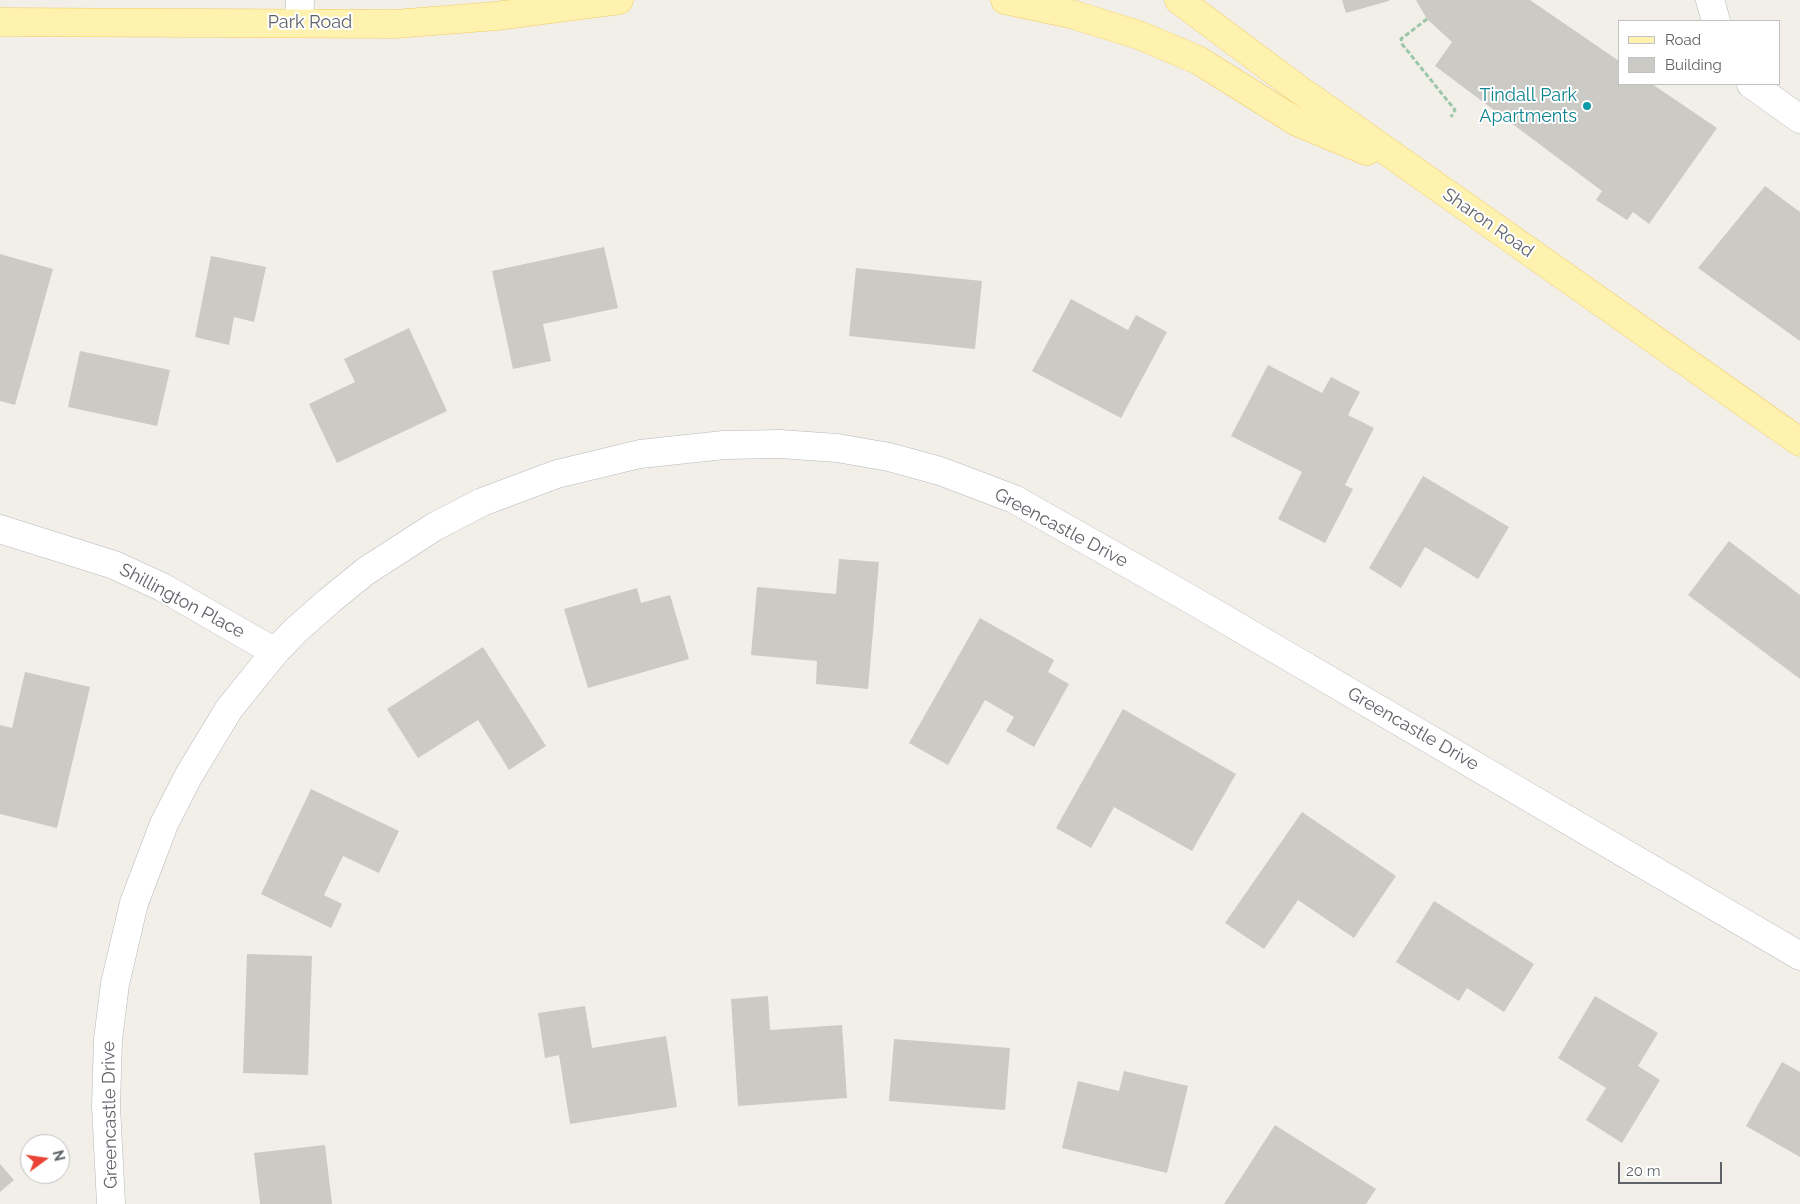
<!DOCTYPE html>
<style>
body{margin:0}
#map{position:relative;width:1800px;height:1204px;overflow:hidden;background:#f1efe8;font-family:Raleway,sans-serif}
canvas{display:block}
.legend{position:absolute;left:1618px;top:20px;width:162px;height:65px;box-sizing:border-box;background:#fff;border:1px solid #bfc1c3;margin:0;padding:6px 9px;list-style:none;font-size:15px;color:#5f6368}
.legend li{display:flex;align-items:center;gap:10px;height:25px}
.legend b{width:25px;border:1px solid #bfc1c3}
.north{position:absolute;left:20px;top:1134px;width:50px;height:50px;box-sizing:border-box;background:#fff;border:1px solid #bfc1c3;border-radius:50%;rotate:76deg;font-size:14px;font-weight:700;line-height:20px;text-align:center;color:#5f6368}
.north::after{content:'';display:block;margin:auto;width:18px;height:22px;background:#ea4335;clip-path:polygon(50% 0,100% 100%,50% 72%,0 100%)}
.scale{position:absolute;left:1618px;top:1162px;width:104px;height:22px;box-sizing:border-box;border:2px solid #5f6368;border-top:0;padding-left:6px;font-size:15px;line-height:18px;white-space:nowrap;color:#5f6368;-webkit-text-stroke:4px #fff;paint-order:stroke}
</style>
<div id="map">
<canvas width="1800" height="1204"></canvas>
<ul class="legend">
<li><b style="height:6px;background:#fff2af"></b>Road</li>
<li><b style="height:14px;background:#cccac5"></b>Building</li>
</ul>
<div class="north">N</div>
<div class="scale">20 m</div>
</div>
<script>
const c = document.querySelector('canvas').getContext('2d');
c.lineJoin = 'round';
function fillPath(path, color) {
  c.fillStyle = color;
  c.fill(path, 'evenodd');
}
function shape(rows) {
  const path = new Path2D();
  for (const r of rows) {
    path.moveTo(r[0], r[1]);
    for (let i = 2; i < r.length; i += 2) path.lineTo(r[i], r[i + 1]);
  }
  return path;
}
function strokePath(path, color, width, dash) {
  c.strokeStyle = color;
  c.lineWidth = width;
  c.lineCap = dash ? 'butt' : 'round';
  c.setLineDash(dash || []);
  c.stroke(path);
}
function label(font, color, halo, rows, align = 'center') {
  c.font = font + ' Raleway,sans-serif';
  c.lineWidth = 4;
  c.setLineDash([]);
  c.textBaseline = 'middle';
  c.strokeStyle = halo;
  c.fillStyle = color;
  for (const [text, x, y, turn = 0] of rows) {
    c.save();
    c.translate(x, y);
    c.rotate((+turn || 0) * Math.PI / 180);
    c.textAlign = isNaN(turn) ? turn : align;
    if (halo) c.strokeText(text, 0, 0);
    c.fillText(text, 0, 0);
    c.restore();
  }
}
fillPath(shape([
 [1342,0,1389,0,1389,1,1346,13],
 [1416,0,1530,0,1619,61,1619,84,1652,84,1717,128,1649,224,1633,212,1627,220,1596,200,1602,191,1435,66,1452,42,1427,19],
 [1765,186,1800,212,1800,341,1698,268],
 [604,247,618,308,543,324,551,361,513,369,492,271],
 [0,254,53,269,15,405,0,401],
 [211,256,266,267,254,322,234,317,229,345,195,337],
 [856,268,982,281,975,349,849,336],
 [1071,299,1128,330,1136,315,1167,332,1121,418,1032,371],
 [409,328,447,411,337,463,309,404,355,382,344,359],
 [80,351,170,370,157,426,68,407],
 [1268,365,1322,393,1331,377,1360,392,1348,415,1374,428,1345,485,1353,489,1325,543,1278,519,1302,472,1231,436],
 [1423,476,1509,527,1478,579,1425,547,1401,588,1369,568],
 [1729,541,1800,595,1800,679,1688,595],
 [839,559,879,562,868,689,816,684,817,661,751,655,757,587,836,594],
 [637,588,641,603,670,595,689,659,588,688,564,609],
 [980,618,1054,660,1048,672,1069,684,1034,747,1006,731,1014,717,985,700,948,765,909,743],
 [483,647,546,746,509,770,478,720,418,758,387,709],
 [25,672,90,687,57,828,0,814,0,725,12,728],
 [1123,709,1236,774,1192,851,1114,807,1091,848,1056,828],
 [311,789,399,831,379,873,343,856,324,895,342,904,331,928,261,894],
 [1302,812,1396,876,1354,938,1298,900,1264,949,1225,923],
 [1434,901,1534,964,1504,1012,1467,988,1459,1001,1396,962],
 [247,954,312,956,308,1075,243,1073],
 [768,996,770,1030,842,1025,847,1098,738,1106,731,999],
 [1595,996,1658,1033,1638,1066,1660,1080,1622,1143,1586,1120,1606,1088,1558,1058],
 [585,1006,592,1048,666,1036,677,1107,570,1124,559,1055,545,1058,538,1013],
 [894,1039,1010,1048,1005,1110,889,1101],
 [1782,1062,1800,1072,1800,1157,1746,1126],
 [1124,1071,1188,1086,1167,1173,1062,1148,1078,1081,1119,1091],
 [1275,1125,1376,1189,1366,1204,1224,1204],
 [325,1145,332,1204,260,1204,254,1153],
 [0,1164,14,1180,0,1192]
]), '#cccac5');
const minor = shape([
 [1710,0,1716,21],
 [299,23,300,0],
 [1751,84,1800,119],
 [0,529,114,565,162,587,275,652],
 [111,1204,106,1106,108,1039,115,984,134,903,164,824,189,775,229,709,275,652,295,631,329,601,366,571,434,527,482,502,557,474,640,454,724,445,780,444,837,448,889,457,940,471,1014,499,1192,600,1800,956]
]);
const major = shape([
 [1005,0,1071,14,1139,35,1198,60,1297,122,1367,151],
 [1179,0,1297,88,1800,442],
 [0,22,395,24,496,16,619,0]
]);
strokePath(minor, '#b5b8bc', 29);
strokePath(major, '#f2c960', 29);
strokePath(shape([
 [1427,19,1401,39,1402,44,1455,110,1451,117]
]), '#9cc7a9', 3, [5, 2.5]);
strokePath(minor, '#fff', 28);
strokePath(major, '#fff2af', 28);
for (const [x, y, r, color] of [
 [1587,106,5,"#0f9aa8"]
]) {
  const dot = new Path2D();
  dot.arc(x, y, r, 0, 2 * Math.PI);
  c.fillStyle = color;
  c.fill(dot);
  strokePath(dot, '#fff', 2);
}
label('18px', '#5f6368', '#fff', [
 ["Park Road",310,23],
 ["Sharon Road",1488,223,35],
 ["Greencastle Drive",1061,528,28],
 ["Shillington Place",182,601,28],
 ["Greencastle Drive",1413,729,30],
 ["Greencastle Drive",110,1115,-91]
]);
label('18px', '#0d838f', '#fff', [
 ["Tindall Park",1577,96],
 ["Apartments",1577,117]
], 'right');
</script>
